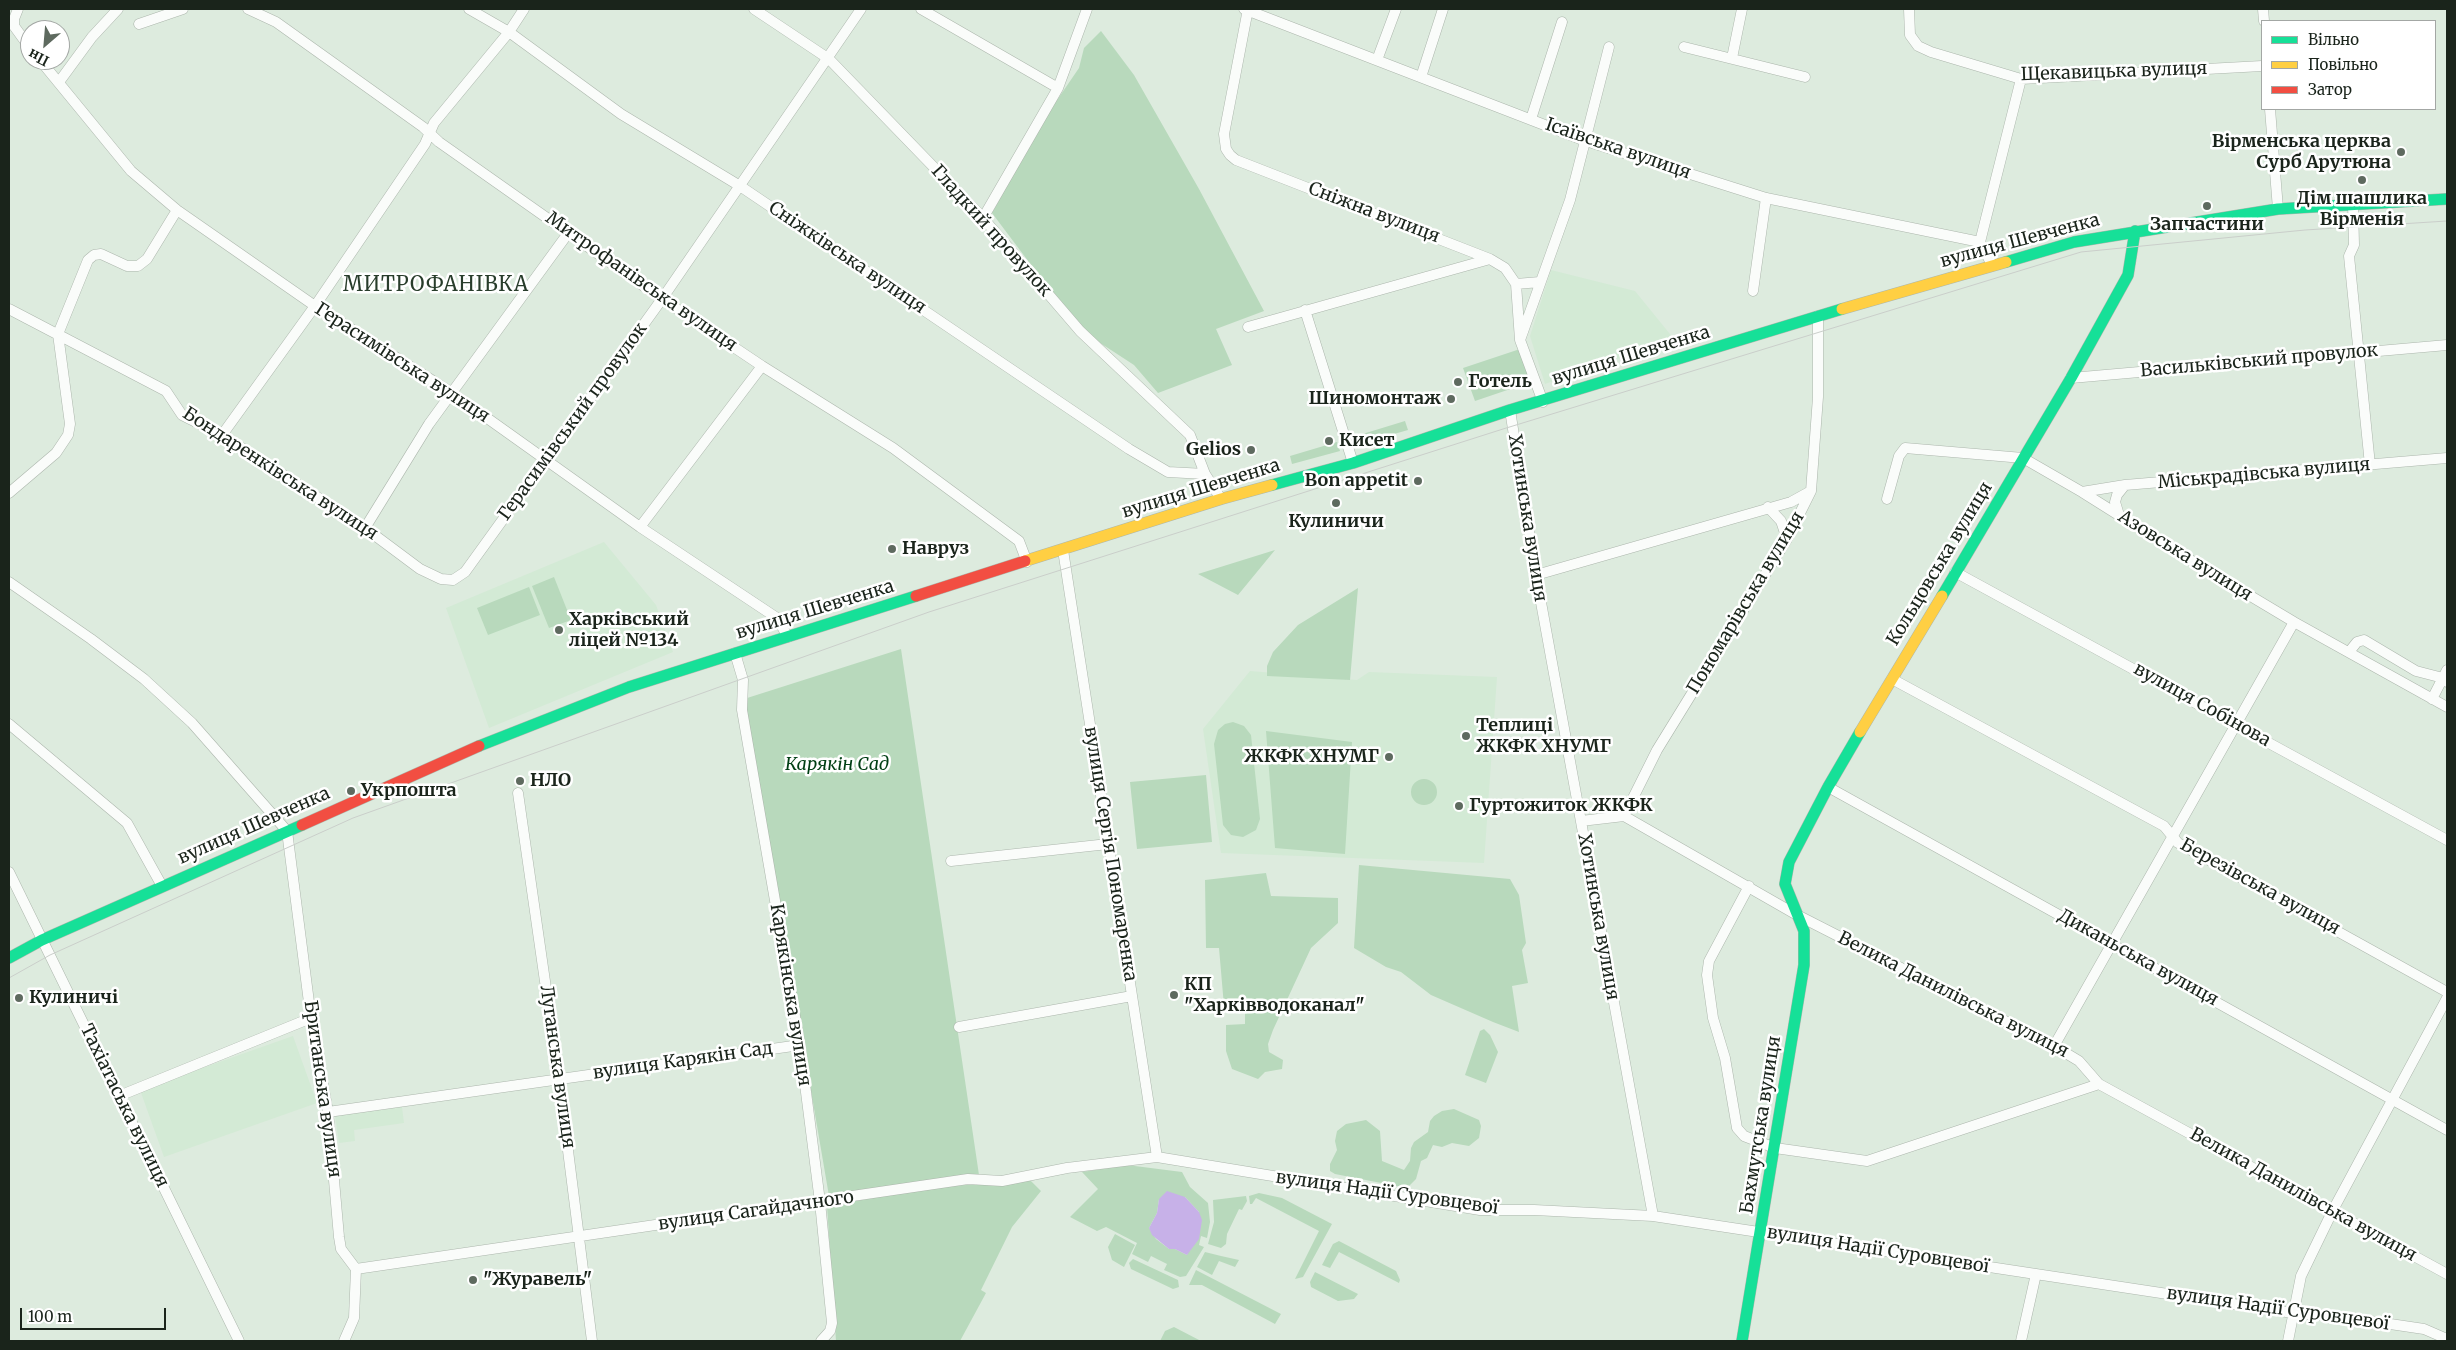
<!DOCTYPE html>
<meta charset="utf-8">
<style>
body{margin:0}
#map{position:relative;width:2456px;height:1350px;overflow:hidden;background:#ddebde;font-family:Merriweather,serif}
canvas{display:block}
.frame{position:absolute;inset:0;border:10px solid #1a241b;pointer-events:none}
.legend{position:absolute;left:2261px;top:20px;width:175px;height:90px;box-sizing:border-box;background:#fff;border:1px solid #a3a7a4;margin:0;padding:6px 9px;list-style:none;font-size:15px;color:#1a241b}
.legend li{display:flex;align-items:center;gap:10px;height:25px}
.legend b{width:25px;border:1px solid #a3a7a4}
.north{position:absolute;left:20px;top:20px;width:50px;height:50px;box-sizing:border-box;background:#fff;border:1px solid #a3a7a4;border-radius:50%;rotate:207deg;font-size:14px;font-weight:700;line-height:20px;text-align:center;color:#1a241b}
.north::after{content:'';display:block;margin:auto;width:18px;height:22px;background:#5e6a5f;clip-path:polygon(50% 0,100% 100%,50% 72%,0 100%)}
.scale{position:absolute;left:20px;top:1308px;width:146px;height:22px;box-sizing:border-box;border:2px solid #1a241b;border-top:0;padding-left:6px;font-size:15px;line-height:18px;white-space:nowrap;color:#1a241b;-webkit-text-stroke:4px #fff;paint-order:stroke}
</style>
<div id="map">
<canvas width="2456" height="1350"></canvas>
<div class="frame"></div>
<ul class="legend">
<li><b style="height:6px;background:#16e098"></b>Вільно</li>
<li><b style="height:6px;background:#ffcf43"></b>Повільно</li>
<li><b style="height:6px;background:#f24e42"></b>Затор</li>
</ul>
<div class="north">Пн</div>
<div class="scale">100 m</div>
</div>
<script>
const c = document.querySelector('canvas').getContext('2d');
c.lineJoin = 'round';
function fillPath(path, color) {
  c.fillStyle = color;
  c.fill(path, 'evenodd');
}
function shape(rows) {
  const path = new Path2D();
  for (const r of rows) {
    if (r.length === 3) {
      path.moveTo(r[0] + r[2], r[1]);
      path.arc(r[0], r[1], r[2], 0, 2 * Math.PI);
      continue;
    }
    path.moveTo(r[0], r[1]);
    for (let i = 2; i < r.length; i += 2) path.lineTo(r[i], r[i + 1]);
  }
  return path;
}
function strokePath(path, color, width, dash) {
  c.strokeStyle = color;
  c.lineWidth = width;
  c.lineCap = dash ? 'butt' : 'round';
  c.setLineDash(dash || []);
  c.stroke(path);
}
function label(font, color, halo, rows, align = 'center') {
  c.font = font + ' Merriweather,serif';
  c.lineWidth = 5;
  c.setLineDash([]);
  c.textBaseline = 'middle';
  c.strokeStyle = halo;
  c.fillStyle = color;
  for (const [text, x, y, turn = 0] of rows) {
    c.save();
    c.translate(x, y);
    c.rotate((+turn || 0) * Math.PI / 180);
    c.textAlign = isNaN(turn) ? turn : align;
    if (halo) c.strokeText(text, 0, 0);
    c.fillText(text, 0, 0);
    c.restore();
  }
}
fillPath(shape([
 [1551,270,1635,291,1674,339,1545,384,1530,336],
 [604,542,656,605,673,652,489,728,446,608],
 [1250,671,1357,680,1369,672,1497,677,1484,863,1221,853,1203,729],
 [293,1036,317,1103,164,1157,140,1090],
 [402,1107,404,1123,354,1130,355,1141,339,1143,335,1116]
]), '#d3ead5');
fillPath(shape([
 [1101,31,1134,75,1199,189,1264,311,1216,329,1232,365,1158,393,1134,365,1091,337,1053,294,992,213,1040,125,1079,68,1084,48],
 [1520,349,1531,382,1475,401,1463,368],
 [1405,421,1408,430,1359,444,1356,436],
 [1337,442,1340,451,1292,464,1290,456],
 [1275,550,1238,595,1198,574],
 [554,577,571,620,549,628,532,586],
 [529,587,540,615,488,635,477,608],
 [1358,588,1350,680,1267,676,1267,666,1273,652,1298,625],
 [901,649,979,1175,829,1196,744,699],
 [1233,722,1244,726,1251,735,1260,819,1256,830,1243,837,1231,835,1223,825,1214,744,1218,730,1225,724],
 [1266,731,1352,742,1345,854,1275,848],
 [1206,775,1212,842,1137,849,1130,782],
 [1424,792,13],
 [1359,865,1510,879,1519,895,1526,943,1522,950,1528,983,1512,986,1519,1032,1493,1022,1431,995,1401,972,1386,967,1354,948],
 [1266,873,1271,896,1338,898,1338,923,1311,948,1273,1030,1268,1044,1269,1052,1283,1060,1282,1069,1265,1072,1258,1079,1232,1069,1226,1051,1226,1025,1245,1024,1245,1006,1224,1006,1219,948,1206,948,1205,880],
 [1484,1029,1490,1035,1498,1052,1486,1083,1465,1075,1480,1031],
 [1454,1109,1479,1120,1481,1126,1479,1138,1469,1146,1452,1143,1442,1147,1433,1145,1427,1158,1421,1161,1416,1179,1407,1188,1335,1174,1330,1171,1330,1164,1337,1150,1335,1141,1337,1131,1346,1124,1366,1120,1380,1131,1382,1161,1404,1170,1410,1161,1411,1148,1414,1142,1428,1132,1430,1121,1434,1116,1442,1111],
 [1127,1165,1182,1172,1190,1187,1208,1203,1210,1222,1207,1238,1201,1236,1199,1245,1204,1247,1186,1276,1180,1277,1164,1270,1167,1264,1151,1256,1148,1262,1132,1254,1137,1243,1106,1227,1097,1231,1070,1217,1098,1189,1082,1172],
 [1185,1197,1199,1212,1187,1255,1175,1249,1169,1249,1156,1239,1149,1228,1157,1213,1159,1199],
 [1027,1177,1041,1191,1012,1227,981,1290,986,1293,960,1341,836,1341,827,1206,935,1187,1013,1182],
 [1259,1193,1282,1198,1332,1224,1303,1277,1295,1279,1319,1231,1256,1198,1252,1204,1250,1204,1249,1196],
 [1246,1196,1247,1201,1242,1210,1239,1209,1227,1234,1226,1244,1221,1248,1208,1244,1214,1222,1213,1200],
 [1115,1234,1135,1245,1124,1267,1112,1260,1108,1247],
 [1339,1241,1396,1271,1400,1280,1399,1283,1339,1252,1330,1268,1322,1265,1333,1244],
 [1205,1252,1221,1256,1239,1260,1235,1267,1219,1261,1212,1275,1197,1267],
 [1133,1259,1178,1280,1179,1287,1173,1289,1131,1269,1129,1263],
 [1196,1270,1281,1314,1275,1324,1202,1285,1189,1285],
 [1315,1272,1358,1294,1354,1299,1338,1301,1311,1287,1310,1282],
 [1174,1327,1201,1341,1160,1341,1165,1331]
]), '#b8d9bc');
fillPath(shape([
 [1167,1191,1185,1197,1199,1212,1202,1220,1199,1239,1187,1255,1175,1249,1169,1249,1152,1235,1149,1228,1157,1213,1159,1199]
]), '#c7b1e8');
const street = shape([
 [18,9,14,19,14,26,30,48],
 [248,9,276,22,423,127,439,142,662,299,762,366,893,448,1019,541,1027,562],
 [469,9,509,32,621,114,740,186,1129,449,1168,472,1205,474,1221,499],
 [754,9,829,59,983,218,1080,331,1190,435,1205,474],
 [921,9,1058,88],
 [1244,9,1586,141,1766,198,1980,242,1992,265],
 [1248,9,1224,134,1226,149,1230,155,1236,160,1490,259,1505,268,1516,284,1520,340],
 [1909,9,1910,35,1918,46,1931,52,2021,79,2262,66],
 [2263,9,2264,21],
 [139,24,183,9],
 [1684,47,1805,77],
 [1732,58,1742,9],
 [40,60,131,171,177,210,315,306,452,393,640,527,777,618,788,637],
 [1377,60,1396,9],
 [1421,77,1443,9],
 [59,82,92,37,118,9],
 [2270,109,2278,209],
 [1531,119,1562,22],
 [2353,204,2354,245,2349,256,2370,465],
 [983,218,1058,88,1087,9],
 [1980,242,2021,79],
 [1516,284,1540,282],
 [1753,291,1766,198],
 [9,309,166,391,182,415,222,435,365,528,420,569,441,579,453,580,465,572,662,299,861,9],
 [1305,310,1353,463],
 [1248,327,1490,259],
 [2071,378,2447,345],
 [1543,402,1520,340,1570,200,1609,47],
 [1510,410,1536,575,1653,1216],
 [222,435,315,306,425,144,434,123,509,32,524,9],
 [2082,492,2125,485,2447,458],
 [9,493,56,453,68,435,70,424,58,334,88,260,94,255,101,254,127,266,138,266,147,259,177,210],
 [1887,499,1899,456,1905,448,2023,458,2082,492,2187,558,2294,622,2447,707],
 [1768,507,1781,521,1787,539],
 [2119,515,2115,502,2117,495,2125,485],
 [640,527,762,366],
 [365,528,429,424,569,232],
 [1063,550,1157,1157],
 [1955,572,2447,840],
 [1536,575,1791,502,1811,491],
 [9,582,91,639,144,679,192,723,287,831,311,1018,328,1112,339,1237,341,1249,356,1269,354,1318,344,1341],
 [2349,652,2357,642,2364,640,2416,671,2443,678,2447,682],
 [735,653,743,680,742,710,800,1045,820,1202,832,1323,830,1331,821,1341],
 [1892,679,2164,826,2178,843,2447,992],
 [2432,699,2447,670],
 [9,724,127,823,162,886],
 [1828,787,2447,1130],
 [518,793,559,1079,592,1341],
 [1624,816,1657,750,1787,539,1811,491,1818,397,1818,316],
 [1581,821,1624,816,1797,915,2054,1046,2079,1061,2099,1084,2447,1274],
 [951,861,1108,844],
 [9,872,239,1341],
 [1749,886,1709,961,1707,975,1713,1018,1725,1058,1737,1128,1744,1136,1775,1148,1867,1161,2099,1084],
 [959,1027,1132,996],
 [2054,1046,2294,622],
 [119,1096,311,1018],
 [328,1112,800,1045],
 [356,1269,968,1179,1002,1181,1067,1168,1157,1157,1480,1210,1534,1210,1653,1216,2293,1313,2343,1317,2424,1329,2447,1339],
 [2021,1341,2036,1274],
 [2288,1341,2301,1276,2333,1210,2447,998]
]);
const fast = shape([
 [2006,262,2074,242,2278,209,2447,199],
 [1272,485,1353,463,1510,410,1842,309],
 [1942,596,2071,378,2128,275,2135,231],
 [479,746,629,687,916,596],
 [9,958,42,940,302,825],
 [1742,1341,1804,965,1804,931,1785,884,1789,862,1828,787,1860,732]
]);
const slow = shape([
 [1842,309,2006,262],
 [1025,561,1221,499,1272,485],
 [1860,732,1942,596]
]);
const jam = shape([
 [916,596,1025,561],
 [302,825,479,746]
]);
strokePath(street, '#acb6ac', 11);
strokePath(fast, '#acb6ac', 12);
strokePath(slow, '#acb6ac', 12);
strokePath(jam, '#acb6ac', 12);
strokePath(street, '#fafcfa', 10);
strokePath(fast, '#16e098', 11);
strokePath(slow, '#ffcf43', 11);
strokePath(jam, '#f24e42', 11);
strokePath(shape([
 [9,978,50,955,353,818,929,612,1503,429,2081,252,2305,230,2447,221]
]), '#caceca', 1);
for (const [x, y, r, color] of [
 [2401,152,5,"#5e6a5f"],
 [2362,180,5,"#5e6a5f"],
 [2207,206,5,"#5e6a5f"],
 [1458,382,5,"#5e6a5f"],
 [1451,399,5,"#5e6a5f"],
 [1329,441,5,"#5e6a5f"],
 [1251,450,5,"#5e6a5f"],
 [1418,481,5,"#5e6a5f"],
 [1336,503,5,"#5e6a5f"],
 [892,549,5,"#5e6a5f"],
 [559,630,5,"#5e6a5f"],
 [1466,736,5,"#5e6a5f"],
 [1389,757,5,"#5e6a5f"],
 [520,781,5,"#5e6a5f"],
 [351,791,5,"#5e6a5f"],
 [1459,806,5,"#5e6a5f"],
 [1174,995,5,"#5e6a5f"],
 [19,998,5,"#5e6a5f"],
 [473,1280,5,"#5e6a5f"]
]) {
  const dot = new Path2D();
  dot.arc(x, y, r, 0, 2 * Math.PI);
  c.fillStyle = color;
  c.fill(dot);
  strokePath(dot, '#fff', 2);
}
label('18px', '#1a241b', '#fff', [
 ["Щекавицька вулиця",2114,72,-2],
 ["Ісаївська вулиця",1618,149,19],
 ["Сніжна вулиця",1374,213,21],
 ["Гладкий провулок",991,231,48],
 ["вулиця Шевченка",2020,241,-15],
 ["Сніжківська вулиця",847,258,34],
 ["Митрофанівська вулиця",641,282,35],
 ["вулиця Шевченка",1631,356,-17],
 ["Васильківський провулок",2259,361,-5],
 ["Герасимівська вулиця",402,363,33],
 ["Герасимівський провулок",573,422,-54],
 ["Бондаренківська вулиця",280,474,33],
 ["Міськрадівська вулиця",2264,474,-5],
 ["вулиця Шевченка",1201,489,-17],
 ["Хотинська вулиця",1527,518,81],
 ["Азовська вулиця",2185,556,32],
 ["Кольцовська вулиця",1940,564,-59],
 ["Пономарівська вулиця",1746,603,-59],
 ["вулиця Шевченка",815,610,-17],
 ["вулиця Собінова",2202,705,29],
 ["вулиця Шевченка",254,826,-24],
 ["вулиця Сергія Пономаренка",1110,854,81],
 ["Березівська вулиця",2260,887,29],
 ["Хотинська вулиця",1598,917,80],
 ["Диканьська вулиця",2138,958,29],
 ["Карякінська вулиця",790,995,81],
 ["Велика Данилівська вулиця",1953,995,27],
 ["вулиця Карякін Сад",683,1061,-8],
 ["Луганська вулиця",557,1067,82],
 ["Британська вулиця",322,1089,82],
 ["Тахіатаська вулиця",124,1106,64],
 ["Бахмутська вулиця",1761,1125,-81],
 ["вулиця Надії Суровцевої",1387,1193,8],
 ["Велика Данилівська вулиця",2303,1195,29],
 ["вулиця Сагайдачного",756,1211,-8],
 ["вулиця Надії Суровцевої",1878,1250,9],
 ["вулиця Надії Суровцевої",2278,1309,8]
]);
label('bold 18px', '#1a241b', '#fff', [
 ["Вірменська церква",2391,142,"right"],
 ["Сурб Арутюна",2391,163,"right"],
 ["Дім шашлика",2362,199,"center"],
 ["Вірменія",2362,220,"center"],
 ["Запчастини",2207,225,"center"],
 ["Готель",1468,382],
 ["Шиномонтаж",1441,399,"right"],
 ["Кисет",1339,441],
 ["Gelios",1241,450,"right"],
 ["Bon appetit",1408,481,"right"],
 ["Кулиничи",1336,522,"center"],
 ["Навруз",902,549],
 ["Харківський",569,620],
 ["ліцей №134",569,641],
 ["Теплиці",1476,726],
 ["ЖКФК ХНУМГ",1476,747],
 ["ЖКФК ХНУМГ",1379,757,"right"],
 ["НЛО",530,781],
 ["Укрпошта",361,791],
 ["Гуртожиток ЖКФК",1469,806],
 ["КП",1184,985],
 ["\"Харківводоканал\"",1184,1006],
 ["Кулиничі",29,998],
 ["\"Журавель\"",483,1280]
], 'left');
label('italic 18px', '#003f14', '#fff', [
 ["Карякін Сад",837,765]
]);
c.letterSpacing = '1px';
label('20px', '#283d2b', '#fff', [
 ["МИТРОФАНІВКА",436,285]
]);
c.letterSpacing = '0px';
</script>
